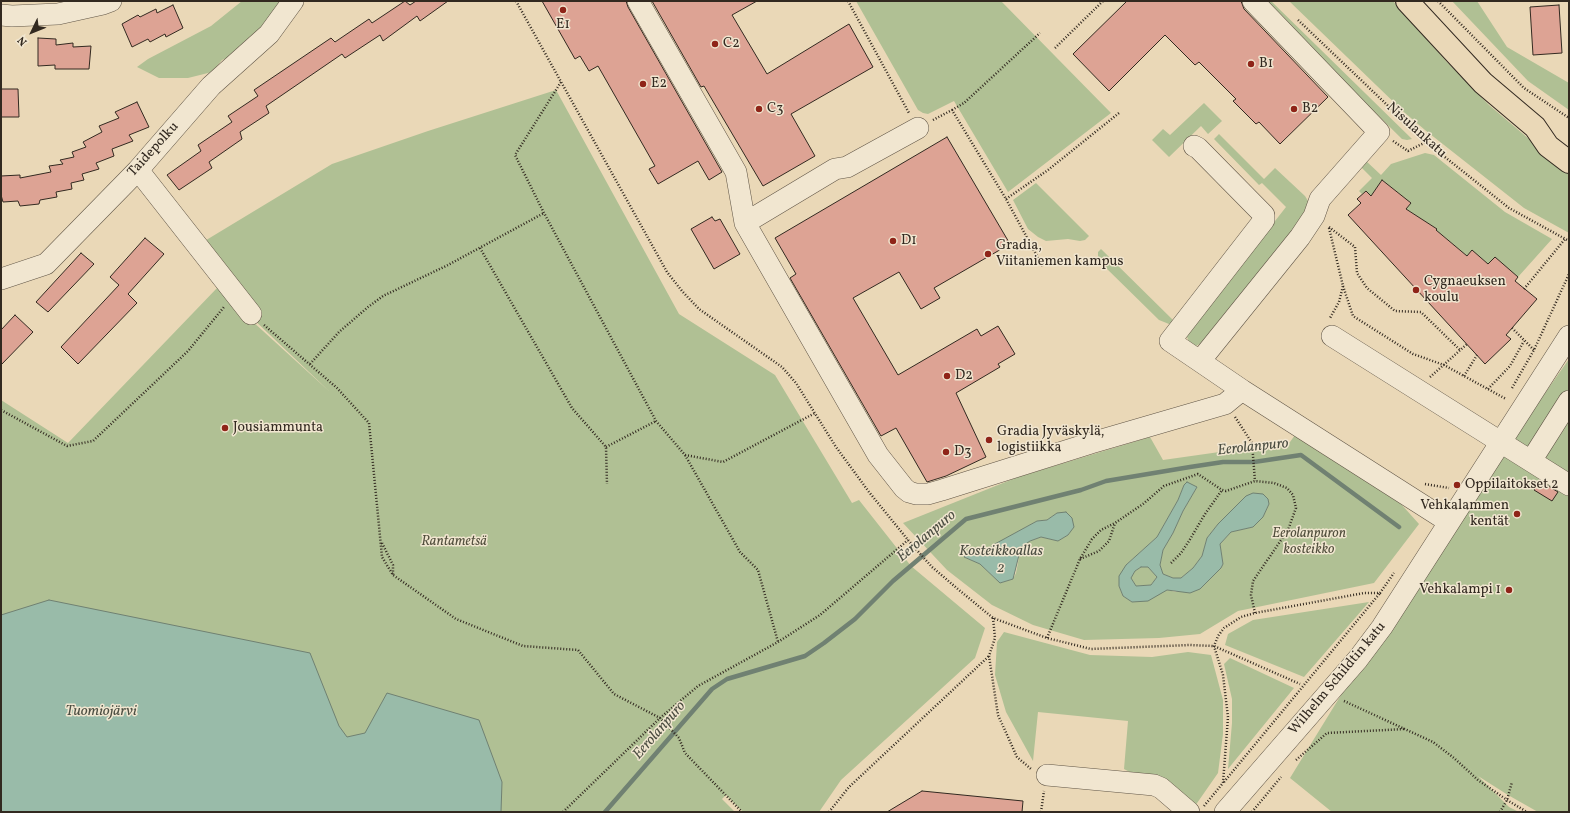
<!DOCTYPE html>
<meta charset="utf-8">
<style>
body{margin:0}
#map{position:relative;width:1570px;height:813px;overflow:hidden;background:#ead8b7;font-family:Vollkorn,serif}
canvas{display:block}
.frame{position:absolute;inset:0;border:2px solid #322920;pointer-events:none}
.north{position:absolute;left:12px;top:12px;width:40px;height:40px;-webkit-text-stroke:3px #f1e6d0;paint-order:stroke;rotate:227deg;font-size:11px;font-weight:700;line-height:16px;text-align:center;color:#322920}
.north::after{content:'';display:block;margin:auto;width:14px;height:18px;background:#322920;clip-path:polygon(50% 0,100% 100%,50% 72%,0 100%)}
</style>
<div id="map">
<canvas width="1570" height="813"></canvas>
<div class="frame"></div>
<div class="north">N</div>
</div>
<script>
const c = document.querySelector('canvas').getContext('2d');
c.lineJoin = 'round';
function fillPath(path, color) {
  c.fillStyle = color;
  c.fill(path, 'evenodd');
}
function shape(rows) {
  const path = new Path2D();
  for (const r of rows) {
    path.moveTo(r[0], r[1]);
    for (let i = 2; i < r.length; i += 2) path.lineTo(r[i], r[i + 1]);
  }
  return path;
}
function strokePath(path, color, width, dash) {
  c.strokeStyle = color;
  c.lineWidth = width;
  c.lineCap = dash ? 'butt' : 'round';
  c.setLineDash(dash || []);
  c.stroke(path);
}
function label(font, color, halo, rows, align = 'center') {
  c.font = font + ' Vollkorn,serif';
  c.lineWidth = 3;
  c.setLineDash([]);
  c.textBaseline = 'middle';
  c.strokeStyle = halo;
  c.fillStyle = color;
  for (const [text, x, y, turn = 0] of rows) {
    c.save();
    c.translate(x, y);
    c.rotate((+turn || 0) * Math.PI / 180);
    c.textAlign = isNaN(turn) ? turn : align;
    if (halo) c.strokeText(text, 0, 0);
    c.fillText(text, 0, 0);
    c.restore();
  }
}
fillPath(shape([
 [242,1,284,1,277,12,236,54,222,60,212,72,188,78,159,78,137,67,148,59,211,26],
 [856,1,1001,1,1111,113,1008,192,954,101,928,114,923,113,918,110],
 [1262,1,1271,1,1412,139,1407,140,1402,139],
 [1289,1,1393,1,1446,61,1489,105,1569,173,1569,233,1524,208,1425,130,1405,113],
 [1452,1,1477,1,1507,47,1569,83,1569,110,1528,81],
 [556,90,679,314,775,375,852,503,859,500,911,566,985,628,975,658,841,780,819,812,743,812,726,795,722,799,735,812,374,812,1,763,1,400,68,443,218,287,240,310,330,392,249,315,198,245,332,164,428,131],
 [1204,103,1222,121,1208,134,1201,126,1169,157,1152,140,1163,129,1170,135],
 [1219,134,1264,179,1275,168,1305,196,1313,209,1207,340,1196,346,1190,344,1187,337,1188,332,1286,207,1262,183,1259,185,1214,139],
 [1425,153,1434,155,1505,212,1552,239,1518,277,1495,258,1488,264,1472,251,1467,256,1441,234,1431,237,1437,229,1406,209,1411,203,1382,180,1371,196,1366,191,1362,194,1359,191,1372,178,1359,165,1365,160,1381,175,1391,164],
 [1036,183,1089,236,1085,240,1080,241,1068,239,1046,241,1038,237,1028,229,1013,200],
 [1101,249,1174,321,1169,324,1159,320,1104,266,1100,262,1098,256,1098,252],
 [1569,359,1569,812,1538,812,1508,795,1478,776,1469,767,1509,807,1519,812,1332,812,1290,778,1341,695,1517,433],
 [1295,435,1401,504,1419,524,1374,583,1238,611,1200,634,1159,638,1084,640,1033,625,992,605,947,570,903,523,1018,477,1150,437,1163,460,1290,442],
 [1184,485,1197,487,1183,511,1173,533,1163,550,1160,565,1163,574,1173,578,1181,578,1193,568,1202,556,1207,538,1218,524,1246,496,1269,504,1263,517,1253,527,1231,532,1220,544,1223,564,1221,568,1176,592,1167,590,1132,602,1123,596,1119,586,1126,565,1157,537,1178,500],
 [1057,513,1073,527,1068,535,1058,541,1041,537,1030,541,1021,547,1016,573,1013,579,1000,583,980,564,964,557,966,551,977,553,987,551,994,545,1037,521,1047,520],
 [1141,567,1148,567,1157,577,1151,585,1136,586,1131,578,1135,571],
 [1369,602,1304,677,1225,645,1228,634,1253,620],
 [1004,632,1090,655,1152,657,1188,652,1211,655,1223,700,1223,734,1218,773,1195,806,1124,769,1128,721,1038,712,1033,761,1006,712,995,675,997,642],
 [1230,658,1294,688,1228,769,1232,723,1232,699,1224,664]
]), '#b0c094');
const water = shape([
 [1187,482,1197,487,1183,511,1173,533,1163,550,1160,565,1163,574,1173,578,1181,578,1193,568,1202,556,1207,538,1218,524,1246,496,1253,493,1263,494,1268,499,1269,504,1263,517,1253,527,1231,532,1220,544,1223,564,1221,568,1200,589,1190,593,1167,590,1148,601,1132,602,1123,596,1119,586,1119,576,1126,565,1157,537,1178,500,1184,485,1187,482],
 [1141,567,1148,567,1157,577,1151,585,1136,586,1131,578,1135,571,1141,567],
 [1066,512,1072,518,1074,527,1068,535,1058,541,1041,537,1030,541,1021,547,1013,579,1000,583,980,564,964,557,966,551,977,553,987,551,993,545,1037,521,1047,520,1057,513,1066,512],
 [49,600,310,653,339,726,347,737,365,733,387,693,479,720,502,782,501,812,1,812,1,615,49,600]
]);
fillPath(water, '#99bba9');
strokePath(water, '#708172', 1);
strokePath(shape([
 [605,812,712,689,727,679,805,656,824,643,855,619,893,581,966,519,1081,490,1106,481,1190,467,1223,462,1254,462,1301,455,1399,527]
]), '#708172', 4.5);
const building = shape([
 [405,1,410,5,416,1,448,1,420,21,417,16,383,41,380,35,345,58,342,54,266,106,269,113,240,132,242,139,209,162,212,168,179,190,167,175,201,151,198,145,232,122,228,116,258,96,254,90,331,38,335,42,369,19,372,23,405,1],
 [542,1,626,1,628,7,722,172,709,180,698,161,658,184,649,169,655,166,598,66,589,71,580,56,575,59,542,1],
 [652,1,757,1,732,15,767,74,849,24,873,67,791,114,815,156,763,186,704,86,701,87,652,1],
 [1127,1,1241,1,1244,9,1328,97,1280,144,1259,122,1256,124,1233,101,1236,99,1199,62,1195,65,1165,35,1109,91,1073,54,1127,1],
 [173,5,183,28,166,37,165,34,150,42,148,39,132,47,122,24,138,15,140,17,156,9,157,13,173,5],
 [1559,5,1562,53,1533,55,1530,7,1559,5],
 [38,38,56,39,56,45,73,43,73,47,91,46,89,69,55,69,55,65,38,66,38,38],
 [1,89,18,89,19,117,1,117,1,89],
 [137,102,149,127,129,135,133,141,112,149,114,156,96,163,99,169,82,174,84,180,71,183,72,189,56,192,57,197,40,200,39,204,20,206,18,201,3,202,1,195,1,176,20,175,20,178,51,172,49,166,63,164,60,160,74,157,72,152,86,147,83,142,102,132,99,126,119,118,115,112,137,102],
 [947,137,1010,244,934,288,940,298,921,309,899,272,853,298,898,375,977,329,981,336,998,326,1015,354,998,364,1000,367,956,393,986,457,946,476,927,482,896,428,881,436,790,278,796,274,775,238,947,137],
 [1382,180,1411,203,1406,209,1437,229,1436,230,1467,256,1472,250,1488,264,1495,257,1518,277,1515,281,1537,299,1506,335,1511,339,1485,364,1348,215,1361,203,1357,199,1366,191,1371,196,1382,180],
 [712,217,715,221,720,219,740,254,714,269,691,229,712,217],
 [145,238,164,254,128,294,137,303,78,364,61,347,119,285,110,277,145,238],
 [81,253,94,264,48,312,36,302,81,253],
 [15,315,33,332,1,365,1,330,15,315],
 [1540,481,1558,492,1552,501,1534,490,1540,481],
 [922,791,1023,801,1022,812,887,812,922,791]
]);
fillPath(building, '#dda394');
strokePath(building, '#322920', 1);
const minor = shape([
 [638,1,736,172,745,223,878,455,904,488,909,492,916,494,928,494,942,490,1091,443,1225,404,1242,390,1170,341,1264,220,1264,215,1198,148,1194,146],
 [1,15,12,16,58,14,103,4,111,1],
 [138,170,251,314],
 [745,223,835,169,847,167,918,128],
 [1,279,46,264,138,170,211,86,269,34,293,1],
 [1332,336,1569,485],
 [1200,361,1300,237,1314,216,1320,199,1379,132,1253,1],
 [1242,390,1449,522],
 [1531,461,1569,401],
 [1047,775,1154,785,1161,788,1189,812],
 [1225,812,1358,659,1382,627,1569,336]
]);
const major = shape([
 [1407,1,1483,83,1535,127,1548,146,1569,162]
]);
strokePath(minor, '#605546', 22);
strokePath(major, '#322920', 24);
strokePath(shape([
 [516,1,667,272,682,291,699,309,782,367,796,383,836,447,869,492,908,540,932,567,959,590,993,618,1047,638,1091,649,1189,645,1214,646,1300,684],
 [848,1,909,113],
 [1438,1,1524,88,1569,118],
 [1298,20,1426,142,1509,208,1569,241],
 [1055,48,1103,1],
 [561,82,515,155,544,213,656,421,685,455,740,552,758,570,778,642],
 [952,110,964,103,1040,33],
 [933,120,952,110,1006,199,1043,267],
 [1393,141,1408,151,1426,142],
 [1006,199,1048,170,1119,113],
 [1329,227,1355,247,1357,273,1367,288,1395,311,1421,312,1460,350],
 [1329,228,1343,286,1339,302,1330,318],
 [480,248,572,408,606,447,607,484],
 [1343,286,1353,316,1413,354,1444,365,1506,399],
 [1524,289,1565,239],
 [264,325,337,388,369,423,382,557,393,575,456,619,523,646,578,650,614,694,660,718,679,738,685,753,742,812],
 [1512,328,1534,350],
 [310,364,339,332,368,307,383,296,448,265,544,213],
 [1464,376,1477,355],
 [1430,377,1467,344],
 [1512,388,1534,350,1569,274],
 [1488,389,1510,366,1524,341],
 [1,410,67,446,93,441,188,351,224,307],
 [1235,417,1252,443,1255,481],
 [606,447,656,421],
 [685,455,723,462,815,413],
 [1425,484,1449,488],
 [382,543,393,565,393,575],
 [1080,559,1099,551,1109,541,1115,523],
 [1171,563,1181,553,1189,541,1205,514,1222,490],
 [993,618,995,638,989,656,998,715,1017,757,1031,769],
 [1047,638,1080,559,1092,539,1101,530,1115,523,1143,504,1164,486,1198,474,1222,490,1226,491,1255,481,1274,483,1287,488,1293,495,1296,508,1288,530,1253,581,1251,595,1255,613],
 [1344,701,1433,742,1454,758,1478,780,1507,800,1527,812],
 [1296,760,1327,733,1405,729],
 [1224,782,1380,593],
 [1204,806,1223,783,1228,717,1223,675,1214,646,1218,636,1224,628,1241,617,1255,613,1364,593,1380,593,1394,573],
 [563,812,660,718,698,686,778,642,820,615,908,540],
 [829,812,849,787,989,656],
 [1041,812,1044,791],
 [1252,812,1281,777],
 [1500,812,1507,800,1512,782]
]), '#322920', 2.5, [1, 2]);
strokePath(minor, '#f1e6d0', 21);
strokePath(major, '#ead8b7', 22);
for (const [x, y, r, color] of [
 [563,10,4,"#8f2418"],
 [715,44,4,"#8f2418"],
 [1251,64,4,"#8f2418"],
 [643,84,4,"#8f2418"],
 [759,109,4,"#8f2418"],
 [1294,109,4,"#8f2418"],
 [893,241,4,"#8f2418"],
 [988,254,4,"#8f2418"],
 [1416,290,4,"#8f2418"],
 [947,376,4,"#8f2418"],
 [225,428,4,"#8f2418"],
 [989,440,4,"#8f2418"],
 [946,452,4,"#8f2418"],
 [1457,485,4,"#8f2418"],
 [1517,514,4,"#8f2418"],
 [1509,590,4,"#8f2418"]
]) {
  const dot = new Path2D();
  dot.arc(x, y, r, 0, 2 * Math.PI);
  c.fillStyle = color;
  c.fill(dot);
  strokePath(dot, '#f1e6d0', 1.5);
}
label('14px', '#322920', '#f1e6d0', [
 ["E1",563,25,"center"],
 ["C2",723,44],
 ["B1",1259,64],
 ["E2",651,84],
 ["C3",767,109],
 ["B2",1302,109],
 ["D1",901,241],
 ["Gradia,",996,246],
 ["Viitaniemen kampus",996,262],
 ["Cygnaeuksen",1424,282],
 ["koulu",1424,298],
 ["D2",955,376],
 ["Jousiammunta",233,428],
 ["Gradia Jyväskylä,",997,432],
 ["logistiikka",997,448],
 ["D3",954,452],
 ["Oppilaitokset 2",1465,485],
 ["Vehkalammen",1509,506,"right"],
 ["kentät",1509,522,"right"],
 ["Vehkalampi 1",1501,590,"right"]
], 'left');
label('14px', '#322920', '#f1e6d0', [
 ["Nisulankatu",1416,131,42],
 ["Taidepolku",154,150,-48],
 ["Wilhelm Schildtin katu",1338,679,-50]
]);
label('italic 14px', '#524f3d', '#f1e6d0', [
 ["Eerolanpuron",1309,534],
 ["kosteikko",1309,550],
 ["Rantametsä",454,542]
]);
label('italic 15px', '#4c4e42', '#f1e6d0', [
 ["Eerolanpuro",1253,448,-6],
 ["Eerolanpuro",927,537,-40],
 ["Kosteikkoallas",1001,552],
 ["2",1001,569],
 ["Tuomiojärvi",101,712],
 ["Eerolanpuro",660,731,-49]
]);
</script>
